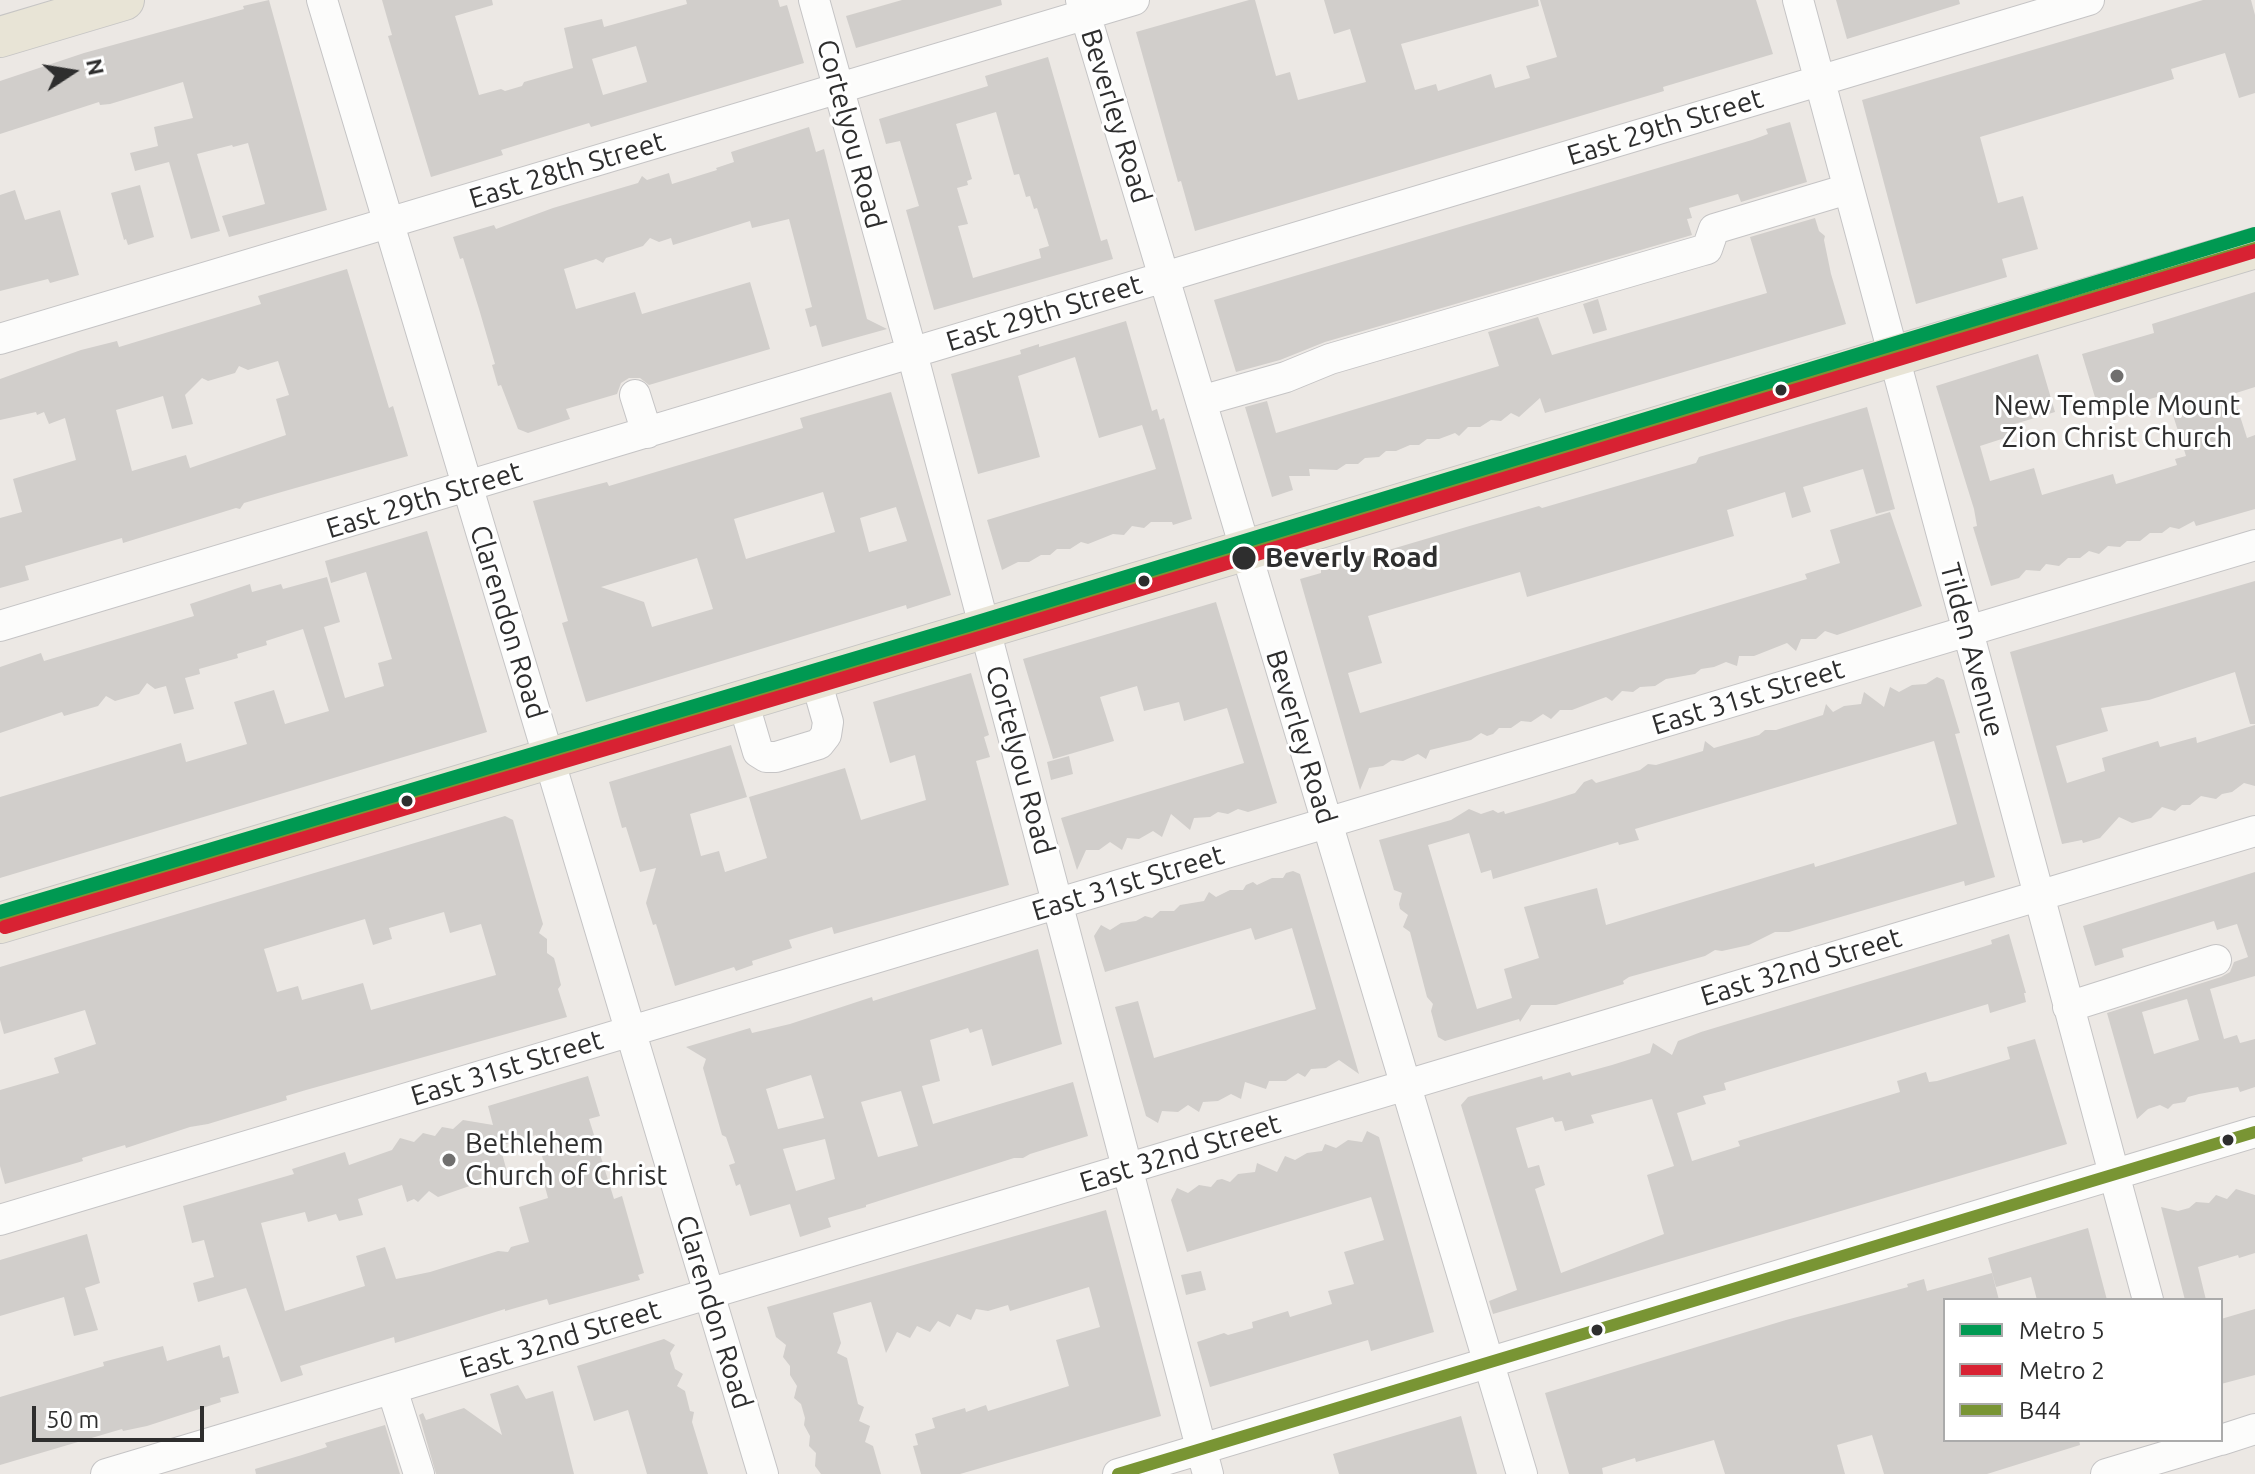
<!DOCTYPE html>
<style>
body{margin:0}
#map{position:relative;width:2255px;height:1474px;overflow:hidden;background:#ece8e4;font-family:Ubuntu,sans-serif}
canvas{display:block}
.legend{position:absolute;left:1943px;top:1298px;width:280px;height:144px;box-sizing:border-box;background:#fff;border:2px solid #ababab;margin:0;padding:10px 14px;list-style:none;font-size:24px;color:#2e2e2e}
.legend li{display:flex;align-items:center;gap:16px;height:40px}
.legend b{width:40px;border:2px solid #ababab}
.north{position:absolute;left:32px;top:32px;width:80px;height:80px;-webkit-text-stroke:6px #fff;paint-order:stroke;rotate:78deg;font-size:22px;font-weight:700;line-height:32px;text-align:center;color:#2e2e2e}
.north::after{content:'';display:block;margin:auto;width:28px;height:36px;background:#2e2e2e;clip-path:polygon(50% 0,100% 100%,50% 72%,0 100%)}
.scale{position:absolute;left:32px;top:1406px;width:172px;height:36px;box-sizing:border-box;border:4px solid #2e2e2e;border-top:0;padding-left:10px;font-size:24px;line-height:28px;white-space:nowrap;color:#2e2e2e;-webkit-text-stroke:6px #fff;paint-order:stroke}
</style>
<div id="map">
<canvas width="2255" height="1474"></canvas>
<ul class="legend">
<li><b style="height:10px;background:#009952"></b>Metro 5</li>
<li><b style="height:10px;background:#d82233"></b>Metro 2</li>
<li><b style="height:10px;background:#799534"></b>B44</li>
</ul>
<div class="north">N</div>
<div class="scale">50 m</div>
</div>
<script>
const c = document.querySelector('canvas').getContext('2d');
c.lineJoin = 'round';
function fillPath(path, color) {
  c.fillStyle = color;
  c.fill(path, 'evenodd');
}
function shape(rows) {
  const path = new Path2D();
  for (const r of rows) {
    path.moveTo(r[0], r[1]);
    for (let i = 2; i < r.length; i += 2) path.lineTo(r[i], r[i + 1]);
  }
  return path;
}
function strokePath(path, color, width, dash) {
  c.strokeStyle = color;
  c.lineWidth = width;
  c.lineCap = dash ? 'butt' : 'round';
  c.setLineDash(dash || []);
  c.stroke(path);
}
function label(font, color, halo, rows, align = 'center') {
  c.font = font + ' Ubuntu,sans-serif';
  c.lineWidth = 6;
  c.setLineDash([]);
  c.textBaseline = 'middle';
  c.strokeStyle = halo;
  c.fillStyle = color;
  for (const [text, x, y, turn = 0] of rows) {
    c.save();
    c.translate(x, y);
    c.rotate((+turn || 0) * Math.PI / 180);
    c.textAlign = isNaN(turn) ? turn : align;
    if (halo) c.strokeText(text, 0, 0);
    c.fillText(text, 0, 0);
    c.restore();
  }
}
fillPath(shape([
 [269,0,327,210,229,237,222,216,265,204,248,143,233,147,232,145,197,154,220,231,191,239,169,162,135,171,130,153,158,146,154,127,193,118,183,82,110,104,100,105,99,102,0,134,0,81,84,53,244,9,243,6],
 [382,0,492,0,493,5,455,16,479,95,501,89,505,91,522,86,524,82,573,68,564,28,602,19,604,27,687,4,686,0,778,0,780,7,787,5,804,63,591,127,589,123,501,150,503,155,431,177,388,36,392,35],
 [636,46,647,82,603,95,592,59],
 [902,0,1001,0,1002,5,856,48,846,16],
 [1249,0,1255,0,1276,76,1290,72,1298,100,1366,82,1350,29,1334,34,1324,0,1538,0,1539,6,1401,44,1415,90,1436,84,1438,91,1491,74,1495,88,1530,78,1526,66,1557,57,1540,0,1756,0,1773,54,1663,87,1664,91,1195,231,1181,181,1178,182,1136,32],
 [1836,0,1959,0,1960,4,1847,39],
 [2203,0,2251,0,2255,15,2255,93,2239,98,2225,53,2171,69,2174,79,1980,137,1998,203,2023,196,2038,249,2002,259,2007,277,1916,304,1862,100],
 [1048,57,1101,241,1107,239,1113,259,934,310,906,210,919,206,900,141,886,144,879,119,988,86,985,76],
 [996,112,1014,175,1019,174,1026,197,1030,196,1034,209,1037,208,1049,246,1039,249,1041,258,973,278,958,226,968,224,957,188,968,185,967,181,972,179,956,124],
 [1790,122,1807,182,1741,202,1738,194,1689,208,1692,218,1687,219,1692,235,1325,342,1280,360,1236,372,1214,300,1752,140,1768,134,1766,129],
 [809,127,816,152,824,149,867,319,887,329,822,347,816,325,810,327,805,309,812,307,789,219,752,228,750,221,673,245,671,238,659,242,650,238,643,246,606,258,603,263,596,259,564,269,576,309,635,292,642,314,750,282,770,349,649,385,640,378,629,378,621,383,617,394,566,409,570,419,528,433,518,429,501,385,498,386,492,365,495,364,479,309,463,258,460,259,453,237,494,225,496,229,553,208,638,183,642,176,647,180,669,173,672,184,717,170,716,168,734,162,731,152],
 [140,185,154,237,128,245,126,239,124,240,111,193],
 [15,190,25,220,60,210,79,275,50,283,48,279,0,291,0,195],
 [1815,218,1819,231,1825,236,1824,240,1831,274,1846,324,1545,413,1540,398,1519,417,1511,413,1501,421,1491,420,1480,427,1468,427,1459,436,1455,433,1439,439,1427,439,1419,445,1410,445,1396,451,1386,451,1379,457,1365,458,1358,464,1346,464,1337,470,1309,469,1310,476,1289,476,1293,490,1272,497,1245,407,1267,401,1276,433,1499,366,1488,332,1538,317,1552,355,1767,293,1750,237],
 [347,269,389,408,393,406,408,456,278,493,244,503,240,509,236,508,123,543,122,538,25,566,29,580,0,588,0,518,22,512,13,479,76,460,65,418,49,424,44,412,37,415,36,412,0,420,0,379,81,350,117,341,119,347,261,304,258,296],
 [278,361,289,395,276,399,286,435,190,468,186,455,132,471,116,410,163,396,172,429,193,424,185,395,202,378,208,381,235,373,239,366,248,370],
 [2255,292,2255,387,2233,394,2247,438,2255,435,2255,509,2196,526,2194,521,2179,529,2170,527,2162,533,2150,533,2140,541,2127,541,2120,547,2108,546,2099,554,2089,551,2080,558,2068,558,2059,566,2046,564,2040,571,2026,570,2019,578,1991,586,1973,527,1977,526,1974,509,1936,386,2038,354,2055,412,2011,425,2014,435,1980,446,1990,481,2034,468,2042,495,2113,474,2116,484,2177,465,2175,459,2186,456,2172,412,2166,414,2160,396,2100,414,2082,354,2154,333,2152,324],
 [1598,299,1607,330,1593,334,1583,304],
 [1126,321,1152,411,1157,409,1160,420,1164,418,1192,519,1173,525,1172,522,1151,522,1144,528,1132,526,1124,535,1113,534,1088,544,1081,542,1070,549,1057,549,1050,555,1041,555,1029,562,1018,562,1002,570,987,520,1156,469,1142,425,1099,438,1075,357,1018,376,1040,457,978,474,951,374,1021,354,1020,350,1039,344,1039,347],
 [891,392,951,595,907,609,906,605,586,702,562,623,568,621,533,501,607,482,609,486,803,428,800,418],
 [823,492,835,532,746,559,734,519],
 [896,507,907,541,869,552,860,518],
 [697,558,713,609,652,627,644,602,601,587],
 [1867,407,1895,509,1876,514,1863,469,1803,487,1811,512,1792,518,1785,492,1727,510,1734,536,1527,597,1520,572,1368,616,1382,663,1348,673,1360,713,1401,701,1807,579,1805,574,1840,563,1830,530,1890,512,1922,606,1837,635,1825,631,1816,639,1801,639,1796,651,1787,643,1754,656,1739,656,1737,666,1726,662,1714,667,1701,669,1695,674,1666,679,1655,686,1640,687,1633,692,1622,691,1612,701,1606,697,1572,710,1560,710,1551,719,1543,714,1531,722,1521,721,1511,728,1499,728,1493,734,1487,736,1481,733,1471,740,1430,750,1426,759,1418,754,1403,761,1392,760,1383,766,1369,768,1360,790,1300,579,1321,573,1321,570,1473,525,1539,506,1542,508,1696,463,1699,457],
 [427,531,487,732,0,878,0,797,181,743,186,762,247,744,234,702,274,690,285,724,329,711,303,629,266,641,267,645,237,654,238,658,199,669,200,674,185,678,194,709,174,714,166,686,155,689,147,683,139,694,115,701,106,696,98,706,64,716,62,712,0,733,0,667,41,653,44,661,194,616,190,604,250,584,252,592,281,584,283,589,327,577,340,622,324,627,345,698,384,686,378,663,392,659,366,572,331,583,325,561],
 [2255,581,2255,724,2250,724,2235,672,2149,700,2101,708,2108,731,2056,746,2067,783,2105,771,2102,758,2158,741,2160,747,2196,737,2197,743,2255,725,2255,786,2244,783,2232,792,2222,794,2216,799,2201,796,2190,805,2182,805,2175,811,2162,807,2151,818,2132,823,2119,817,2100,838,2083,843,2082,840,2062,844,2010,652],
 [1216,602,1277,803,1248,812,1238,809,1228,814,1218,812,1210,817,1194,818,1190,830,1171,814,1162,837,1153,831,1139,839,1127,838,1122,850,1110,842,1099,850,1086,850,1077,870,1061,818,1244,763,1227,708,1184,721,1179,702,1144,711,1137,686,1100,697,1114,741,1053,759,1023,659],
 [971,673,989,735,984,737,990,757,976,761,1009,885,834,934,832,927,789,940,792,948,752,961,753,965,736,971,734,967,675,986,656,924,653,925,646,903,656,868,640,872,626,827,622,828,609,782,731,745,747,797,690,814,701,856,719,851,725,872,767,858,749,797,845,768,861,820,926,800,915,755,890,763,873,702],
 [1937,677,1944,680,1960,733,1955,734,1995,877,1965,886,1964,881,1789,932,1775,932,1749,945,1722,951,1715,950,1705,956,1629,977,1623,981,1624,984,1556,1005,1531,1005,1520,1022,1519,1019,1445,1041,1438,1037,1431,1011,1433,1004,1427,997,1410,932,1403,927,1408,915,1400,909,1399,904,1402,893,1394,890,1379,840,1451,820,1469,809,1481,814,1493,810,1498,813,1504,811,1505,814,1543,803,1575,793,1584,782,1592,779,1596,783,1640,770,1648,764,1656,765,1703,751,1705,741,1714,748,1759,735,1765,730,1776,730,1823,715,1826,704,1833,712,1844,706,1861,704,1864,692,1884,707,1890,687,1899,692,1912,685,1926,684],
 [1934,741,1957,824,1815,867,1814,863,1606,925,1597,888,1524,907,1539,958,1504,969,1512,998,1477,1009,1428,845,1469,833,1481,873,1491,870,1493,879,1618,842,1619,845,1639,840,1635,829],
 [1069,756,1073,774,1051,780,1047,762],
 [505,816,513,820,543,924,539,933,547,939,547,953,554,958,556,965,561,985,558,989,567,1017,306,1090,286,1096,287,1100,208,1124,190,1127,126,1148,125,1145,105,1151,82,1158,83,1161,5,1184,0,1166,0,1090,59,1073,54,1058,96,1044,85,1010,4,1034,0,1020,0,967],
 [444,912,450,933,481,924,496,975,371,1010,363,983,302,1000,298,986,277,992,264,949,365,919,373,945,392,939,389,928],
 [1293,871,1300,874,1359,1074,1339,1060,1326,1068,1311,1069,1305,1077,1298,1073,1286,1081,1269,1081,1266,1089,1245,1082,1241,1099,1231,1094,1218,1101,1203,1102,1199,1112,1188,1105,1178,1112,1162,1111,1158,1123,1146,1116,1115,1007,1138,1001,1154,1058,1316,1009,1292,928,1255,940,1251,928,1105,972,1094,936,1101,925,1110,930,1121,923,1136,921,1145,916,1152,918,1160,911,1174,911,1180,905,1204,901,1209,892,1216,897,1230,890,1243,890,1246,885,1253,882,1257,885,1272,878,1283,878,1286,873],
 [2255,872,2255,976,2210,989,2224,1039,2237,1035,2240,1043,2255,1039,2255,1087,2240,1092,2238,1087,2199,1094,2188,1097,2185,1102,2173,1104,2168,1109,2160,1105,2148,1109,2137,1119,2107,1013,2221,977,2230,972,2234,962,2248,957,2237,924,2217,930,2214,921,2122,949,2124,957,2095,966,2083,926],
 [2187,999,2199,1040,2154,1054,2142,1012],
 [2009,934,2026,993,2024,993,2026,1002,1990,1013,1988,1004,1724,1083,1726,1090,1703,1096,1706,1104,1677,1113,1692,1161,1740,1146,1738,1141,1900,1092,1897,1081,1926,1072,1929,1082,1937,1081,2010,1059,2007,1047,2035,1039,2067,1144,1493,1314,1489,1301,1517,1290,1461,1105,1468,1097,1542,1076,1543,1080,1570,1072,1572,1076,1612,1065,1650,1053,1653,1043,1672,1055,1678,1041,1701,1032,1970,951,1992,944,1991,940],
 [1652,1099,1674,1166,1647,1175,1664,1234,1561,1273,1535,1189,1545,1185,1539,1165,1528,1168,1516,1128,1553,1117,1555,1122,1562,1121,1565,1131,1594,1123,1591,1115],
 [1038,949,1062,1044,992,1066,982,1029,970,1033,968,1028,930,1040,940,1081,922,1086,933,1124,1073,1082,1088,1136,1030,1154,1023,1158,1014,1158,866,1205,866,1207,828,1218,831,1227,800,1237,790,1204,750,1216,740,1184,736,1186,729,1165,735,1163,726,1137,722,1135,703,1068,706,1059,686,1047,750,1028,752,1033,790,1024,872,997,873,1001],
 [811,1075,824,1118,778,1129,766,1089],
 [901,1091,918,1146,878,1157,861,1102],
 [825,1139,835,1179,796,1191,783,1149],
 [588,1076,600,1116,589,1119,614,1199,622,1196,644,1273,638,1275,640,1280,549,1305,547,1299,505,1311,505,1309,395,1343,394,1337,300,1366,303,1375,281,1382,246,1288,198,1302,193,1283,214,1277,204,1240,192,1243,183,1206,294,1174,292,1169,345,1152,349,1165,392,1150,400,1138,414,1142,423,1133,435,1136,442,1127,453,1129,463,1120,493,1125,488,1106],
 [536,1135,546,1170,541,1172,548,1198,519,1207,529,1242,511,1247,508,1252,498,1251,430,1272,396,1279,385,1247,356,1256,365,1286,285,1311,261,1223,305,1212,308,1222,336,1214,339,1221,363,1215,358,1199,402,1185,407,1202,414,1199,418,1202,429,1191,438,1197,484,1181,490,1172,510,1183,500,1146],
 [1367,1131,1379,1137,1434,1332,1371,1351,1368,1340,1210,1387,1197,1342,1224,1333,1228,1335,1253,1328,1252,1322,1288,1311,1290,1317,1332,1304,1328,1291,1354,1284,1344,1252,1384,1240,1371,1197,1187,1252,1171,1200,1177,1188,1188,1193,1199,1185,1211,1187,1217,1180,1222,1179,1230,1182,1238,1174,1255,1172,1257,1163,1277,1172,1285,1156,1295,1160,1307,1153,1322,1151,1325,1144,1336,1148,1348,1140,1362,1142],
 [2236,1189,2255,1195,2255,1253,2239,1258,2238,1255,2198,1267,2206,1300,2185,1300,2161,1207,2178,1211,2189,1208,2196,1202,2209,1203,2216,1195,2227,1199],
 [1106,1210,1161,1416,960,1474,921,1474,913,1446,918,1445,915,1434,935,1428,932,1418,965,1408,966,1412,986,1405,988,1411,1069,1386,1056,1340,1100,1327,1089,1287,1010,1311,1008,1305,988,1311,976,1309,971,1320,957,1314,950,1327,938,1321,930,1332,917,1326,910,1338,897,1332,886,1353,871,1302,833,1313,841,1343,837,1353,847,1358,858,1404,864,1407,859,1421,870,1426,865,1442,873,1446,881,1474,821,1474,815,1466,816,1453,809,1446,810,1436,804,1425,805,1418,801,1404,794,1398,797,1386,790,1375,790,1366,783,1357,786,1345,776,1337,767,1307],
 [2088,1228,2107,1300,2037,1300,2031,1277,1996,1287,1988,1258],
 [87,1234,100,1283,85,1288,98,1330,74,1336,64,1297,0,1316,0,1260],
 [1201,1271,1206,1290,1186,1295,1181,1275],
 [1992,1273,1999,1300,1945,1300,1945,1440,2079,1440,2080,1445,1987,1474,1884,1474,1872,1435,1837,1445,1845,1474,1725,1474,1714,1440,1636,1462,1635,1458,1602,1468,1603,1474,1569,1474,1545,1393,1786,1320,1908,1287,1907,1284,1924,1279,1927,1291],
 [2255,1309,2255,1375,2221,1384,2221,1319],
 [664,1339,675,1345,670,1353,675,1369,683,1374,677,1386,685,1391,690,1411,694,1412,692,1422,708,1474,647,1474,628,1410,594,1421,577,1366],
 [220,1345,223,1358,229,1356,239,1393,220,1398,221,1402,147,1426,123,1431,122,1429,0,1465,0,1397,104,1366,103,1362,163,1346,167,1361],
 [518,1385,526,1399,553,1391,574,1474,436,1474,419,1415,423,1413,426,1420,464,1408,502,1435,490,1394],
 [1461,1416,1477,1474,1339,1474,1333,1454],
 [385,1425,400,1474,256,1474,255,1469,302,1455,327,1447,325,1443]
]), '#d1cecb');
const minor = shape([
 [322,0,763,1474],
 [814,0,912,353,1208,1474],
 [1081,0,1522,1474],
 [1798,0,2148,1300],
 [0,339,1134,0],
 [635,395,647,433],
 [1201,401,1286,377,1330,359,1700,251,1707,249,1714,229,1848,189],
 [0,626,2089,0],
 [743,701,758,752,766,757,776,757,819,744,826,735,828,722,816,680],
 [2068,1007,2216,960],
 [0,1220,2255,545],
 [392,1389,419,1474],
 [2221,1440,2255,1429],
 [106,1474,2255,831],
 [1118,1474,2255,1132],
 [2106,1474,2220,1440]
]);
const major = shape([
 [0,37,124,0],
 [0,923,2255,248]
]);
strokePath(minor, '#c5c4c5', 32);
strokePath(major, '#c6c5c4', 42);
strokePath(minor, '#fcfcfb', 30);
strokePath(major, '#e8e4d6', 40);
strokePath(shape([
 [0,923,2255,248],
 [1118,1474,2255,1132]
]), '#799534', 12);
strokePath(shape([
 [0,912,968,625,2255,234]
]), '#009952', 14);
strokePath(shape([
 [5,927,973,640,2255,251]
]), '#d82233', 14);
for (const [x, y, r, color] of [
 [2117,376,8,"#706f6e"],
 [1781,390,7,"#2e2e2e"],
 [1244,558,13,"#2e2e2e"],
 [1144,581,7,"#2e2e2e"],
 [407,801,7,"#2e2e2e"],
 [2228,1140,7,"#2e2e2e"],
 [449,1160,8,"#706f6e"],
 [1597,1330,7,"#2e2e2e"]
]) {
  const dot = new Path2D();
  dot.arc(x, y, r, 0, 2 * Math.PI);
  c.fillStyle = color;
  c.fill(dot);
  strokePath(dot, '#fff', 3);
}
label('28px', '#2e2e2e', '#fff', [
 ["Beverley Road",1116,116,73],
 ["East 29th Street",1665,127,-17],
 ["Cortelyou Road",851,134,75],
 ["East 28th Street",567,170,-17],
 ["East 29th Street",1044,313,-17],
 ["East 29th Street",424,500,-17],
 ["Clarendon Road",508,622,73],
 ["Tilden Avenue",1972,650,75],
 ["East 31st Street",1748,697,-17],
 ["Beverley Road",1301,737,73],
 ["Cortelyou Road",1020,760,75],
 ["East 31st Street",1128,883,-17],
 ["East 32nd Street",1801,967,-17],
 ["East 31st Street",507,1068,-17],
 ["East 32nd Street",1180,1153,-17],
 ["Clarendon Road",714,1312,73],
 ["East 32nd Street",560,1339,-17]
]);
label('28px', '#2e2e2e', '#fff', [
 ["New Temple Mount",2117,406],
 ["Zion Christ Church",2117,438],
 ["Bethlehem",465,1144,"left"],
 ["Church of Christ",465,1176,"left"]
]);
label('bold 28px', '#2e2e2e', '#fff', [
 ["Beverly Road",1265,558]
], 'left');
</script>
